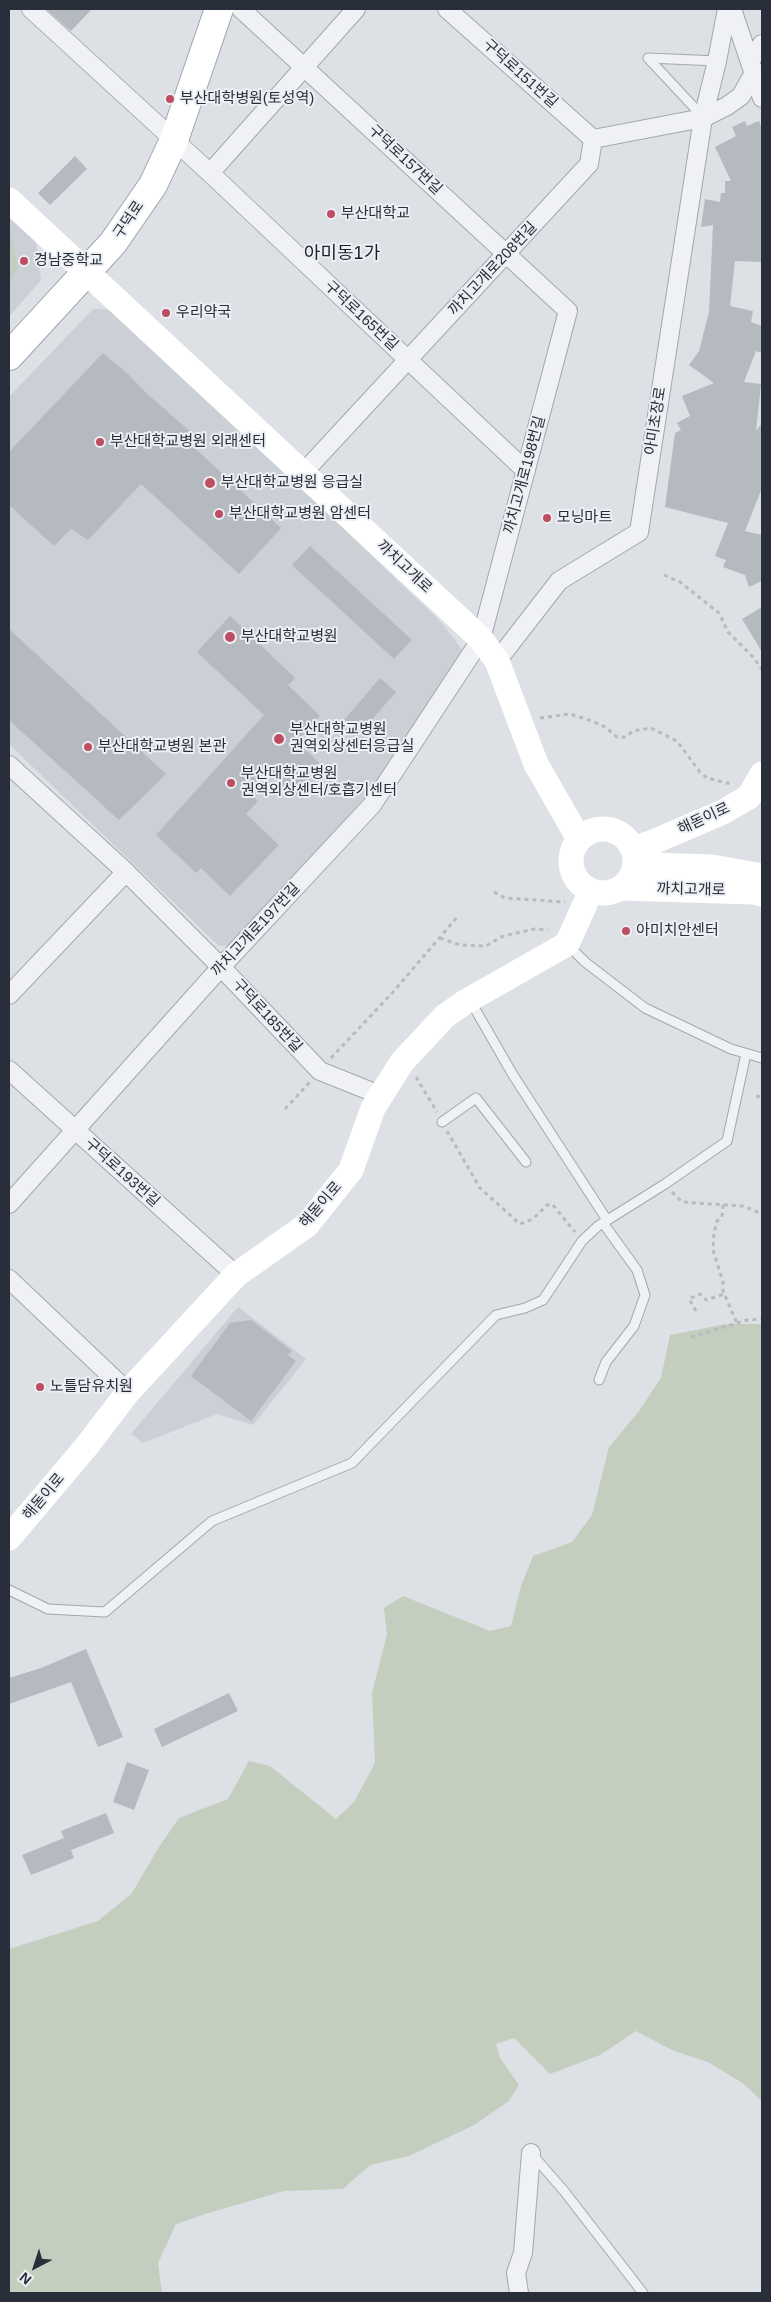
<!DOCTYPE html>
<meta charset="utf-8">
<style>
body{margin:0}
#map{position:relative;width:771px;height:2302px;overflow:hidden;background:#dde0e5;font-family:Arial,sans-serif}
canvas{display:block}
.frame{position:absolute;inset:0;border:10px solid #282f3a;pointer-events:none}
.north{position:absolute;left:10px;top:2242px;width:50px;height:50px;-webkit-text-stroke:4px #eceff3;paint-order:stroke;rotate:220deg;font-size:14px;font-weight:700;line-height:20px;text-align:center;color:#282f3a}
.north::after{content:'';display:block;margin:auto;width:18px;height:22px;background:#282f3a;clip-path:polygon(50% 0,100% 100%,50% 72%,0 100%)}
</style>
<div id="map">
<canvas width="771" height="2302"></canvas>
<div class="frame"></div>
<div class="north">N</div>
</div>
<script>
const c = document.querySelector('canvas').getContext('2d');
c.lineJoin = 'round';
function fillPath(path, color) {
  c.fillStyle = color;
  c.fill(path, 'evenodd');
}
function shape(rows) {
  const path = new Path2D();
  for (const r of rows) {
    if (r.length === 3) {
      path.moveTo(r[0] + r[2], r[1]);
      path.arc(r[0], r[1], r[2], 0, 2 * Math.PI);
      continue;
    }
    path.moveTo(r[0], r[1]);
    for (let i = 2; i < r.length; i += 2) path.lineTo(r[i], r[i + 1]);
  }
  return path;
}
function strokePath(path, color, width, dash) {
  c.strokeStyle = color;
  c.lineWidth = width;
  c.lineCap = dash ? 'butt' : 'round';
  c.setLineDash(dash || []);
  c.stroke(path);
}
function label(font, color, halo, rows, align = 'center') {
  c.font = font + ' Arial,"Noto Sans KR",sans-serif';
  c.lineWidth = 4;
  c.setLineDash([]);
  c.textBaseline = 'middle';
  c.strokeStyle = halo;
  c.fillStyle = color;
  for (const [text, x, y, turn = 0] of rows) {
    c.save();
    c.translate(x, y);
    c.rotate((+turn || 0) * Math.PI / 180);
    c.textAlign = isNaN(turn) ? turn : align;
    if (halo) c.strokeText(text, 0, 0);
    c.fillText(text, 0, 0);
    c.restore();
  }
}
fillPath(shape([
 [9,218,36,242,41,280,9,317],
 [93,309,115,310,441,622,463,651,371,797,234,945,219,946,9,744,9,397],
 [238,1307,306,1359,253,1425,217,1414,143,1443,131,1434]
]), '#cbcfd6');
fillPath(shape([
 [9,235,12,238,18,268,9,282],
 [726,1324,762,1324,762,2101,744,2084,708,2062,674,2051,636,2031,600,2055,550,2074,514,2038,496,2044,500,2058,519,2085,509,2101,474,2125,409,2156,370,2165,343,2189,284,2191,205,2214,176,2224,158,2263,162,2293,9,2293,9,1949,98,1921,132,1893,159,1847,179,1818,228,1799,249,1761,270,1766,336,1819,354,1802,375,1763,372,1693,387,1634,384,1608,403,1596,490,1631,511,1626,521,1586,533,1556,572,1542,592,1515,609,1447,639,1411,661,1378,670,1335]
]), '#c3cebf');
fillPath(shape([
 [46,9,92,9,71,31],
 [745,121,747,126,759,121,762,129,762,262,735,261,730,306,753,311,751,322,762,326,762,353,756,351,744,382,761,384,756,431,762,423,762,488,745,531,762,535,762,581,749,587,745,575,723,567,726,560,715,556,728,523,665,507,675,433,681,430,677,423,690,416,682,396,714,383,689,365,699,351,709,312,713,225,701,227,705,199,720,202,721,193,725,193,725,181,731,181,715,147,736,136,732,127],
 [75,156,87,169,50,205,38,193],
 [103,353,129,375,146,393,191,432,185,439,281,528,239,574,141,484,88,540,71,529,54,546,9,505,9,452],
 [310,546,412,640,394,659,292,565],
 [762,607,762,652,742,619],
 [230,616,295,678,288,685,320,716,297,741,323,767,294,797,270,773,250,793,258,801,246,814,279,845,230,896,201,868,196,873,156,835,264,715,197,652],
 [9,629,166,774,119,820,9,720],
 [380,678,396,692,360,733,344,720],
 [251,1320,292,1351,288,1355,296,1361,251,1421,191,1376,230,1323],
 [86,1649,123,1737,98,1747,71,1682,9,1704,9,1678,41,1668],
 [229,1693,238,1711,162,1747,154,1729],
 [127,1762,149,1770,134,1810,113,1802],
 [106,1813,114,1833,71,1850,74,1858,31,1875,22,1855,64,1838,61,1831]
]), '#b5bac1');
const lane = shape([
 [703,117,648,58,717,61],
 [568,945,585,962,645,1008,731,1049,762,1058],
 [471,1002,513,1075,607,1220],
 [442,1122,476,1098,526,1162],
 [599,1380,606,1362,634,1326,645,1295,637,1270,603,1223],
 [9,1590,48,1609,105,1612,212,1521,352,1463,496,1315,525,1308,543,1300,582,1241,598,1226,665,1184,727,1141,746,1054],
 [531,2153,564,2191,643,2293]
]);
const street = shape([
 [31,9,210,173,526,471],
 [447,9,593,139],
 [732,9,762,98],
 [751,60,762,44],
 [210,173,356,9],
 [303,473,589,164,593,139,703,118,727,106,741,96,755,71],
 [497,661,559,581,639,532,703,118,717,61,727,9],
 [9,765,126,872,221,967,320,1071,380,1095],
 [9,995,126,872],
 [9,1070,236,1275],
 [9,1204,221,967,372,805,481,639,568,311,241,9],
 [9,1279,128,1392],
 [519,2293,516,2273,523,2253,531,2153]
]);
const primary = shape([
 [9,356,113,243,153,185,174,140,219,9]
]);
strokePath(lane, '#a3a7ae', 11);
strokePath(street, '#a3a7ae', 20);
strokePath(primary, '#9ea5af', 30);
strokePath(shape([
 [664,575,680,582,719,613,728,632,754,658,762,670],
 [540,718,570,714,592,721,605,727,617,737,626,737,633,731,651,728,677,741,700,772,707,778,731,784],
 [494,892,505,898,565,902],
 [440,938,460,945,486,946,501,937,512,934,535,929,548,930],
 [331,1058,393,992,459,915],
 [416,1077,437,1112],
 [756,1096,762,1097],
 [285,1109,310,1082],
 [447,1131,480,1188,520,1224,533,1219,547,1205,552,1204,575,1232],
 [672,1192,682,1202,744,1206,762,1214],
 [723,1205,722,1217,717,1221,714,1233,713,1250,723,1282,723,1291,737,1323],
 [696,1311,689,1299,700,1294,706,1300,724,1294],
 [691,1337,747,1320,762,1319]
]), '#b7bbc0', 3, [4, 4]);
strokePath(lane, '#eff1f4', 9);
strokePath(street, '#eff1f4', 18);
strokePath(shape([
 [9,200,481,639,497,661,536,764,579,839],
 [603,861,32],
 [633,849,653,842,723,812,745,799,749,797,762,774],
 [636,861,653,865,712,867,762,876],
 [620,888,754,892,762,894],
 [9,1538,86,1447,128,1392,236,1275,307,1225,351,1170,373,1108,402,1062,445,1016,465,1002,567,944,591,891]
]), '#fff', 25);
strokePath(primary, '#fff', 28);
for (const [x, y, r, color] of [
 [170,99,5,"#bd4e61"],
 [331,214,5,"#bd4e61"],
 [24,261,5,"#bd4e61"],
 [166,313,5,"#bd4e61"],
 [100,442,5,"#bd4e61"],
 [210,483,6,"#bd4e61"],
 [219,514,5,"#bd4e61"],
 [547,518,5,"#bd4e61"],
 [230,637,6,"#bd4e61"],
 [279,739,6,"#bd4e61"],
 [88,747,5,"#bd4e61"],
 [231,783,5,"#bd4e61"],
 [626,931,5,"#bd4e61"],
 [40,1387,5,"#bd4e61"]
]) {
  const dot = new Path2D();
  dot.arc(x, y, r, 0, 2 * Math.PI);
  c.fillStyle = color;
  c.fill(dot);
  strokePath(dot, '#eceff3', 2);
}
label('15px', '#282f3a', '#eceff3', [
 ["구덕로151번길",520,74,42],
 ["구덕로157번길",405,160,43],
 ["구덕로",129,220,-56],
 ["까치고개로208번길",493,269,-47],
 ["구덕로165번길",361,316,43],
 ["아미초장로",656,421,-81],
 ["까치고개로198번길",525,475,-75],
 ["까치고개로",404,567,43],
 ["해돋이로",704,819,-25],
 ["까치고개로",691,890,1],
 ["까치고개로197번길",256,930,-47],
 ["구덕로185번길",267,1016,47],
 ["구덕로193번길",122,1173,42],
 ["해돋이로",321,1205,-49],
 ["해돋이로",44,1497,-50]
]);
label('15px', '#282f3a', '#eceff3', [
 ["부산대학병원(토성역)",180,99],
 ["부산대학교",341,214],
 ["경남중학교",34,261],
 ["우리약국",176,313],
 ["부산대학교병원 외래센터",110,442],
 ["부산대학교병원 응급실",221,483],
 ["부산대학교병원 암센터",229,514],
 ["모닝마트",557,518],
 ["부산대학교병원",241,637],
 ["부산대학교병원",290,730],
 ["권역외상센터응급실",290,747],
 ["부산대학교병원 본관",98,747],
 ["부산대학교병원",241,774],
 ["권역외상센터/호흡기센터",241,791],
 ["아미치안센터",636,931],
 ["노틀담유치원",50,1387]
], 'left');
label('18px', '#1a202a', '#eceff3', [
 ["아미동1가",342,254]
]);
</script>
